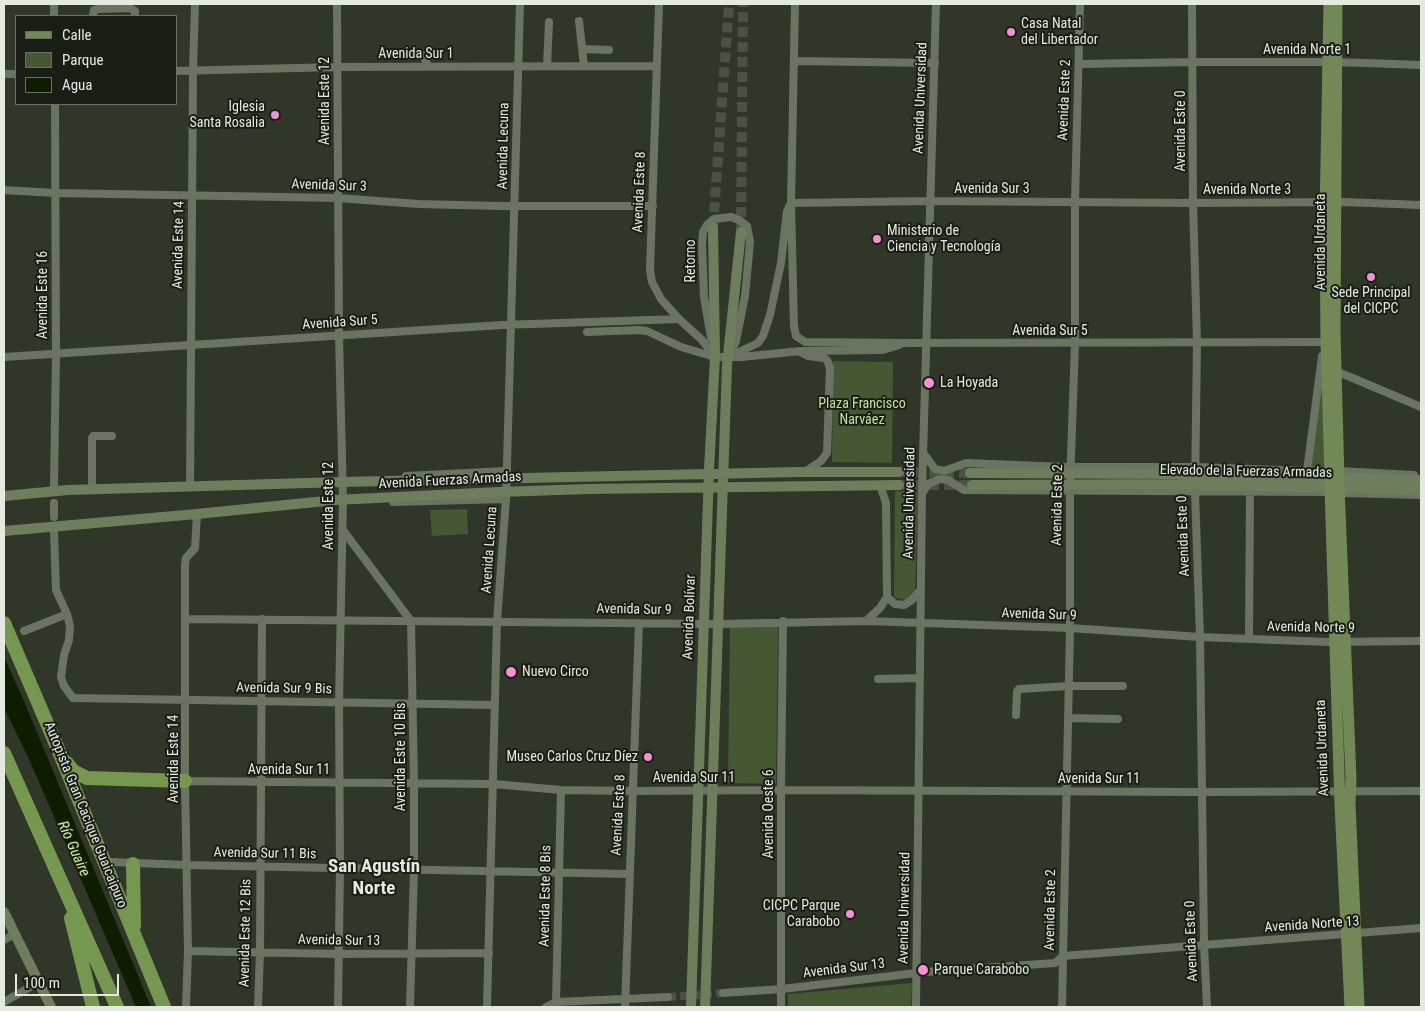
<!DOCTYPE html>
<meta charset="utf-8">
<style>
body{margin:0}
#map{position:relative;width:1425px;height:1011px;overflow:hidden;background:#303728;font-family:"Roboto Condensed",sans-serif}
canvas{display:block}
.frame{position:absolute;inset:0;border:5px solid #e5eae0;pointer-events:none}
.legend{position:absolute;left:15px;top:15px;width:162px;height:90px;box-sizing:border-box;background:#1a1d16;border:1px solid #6b6f67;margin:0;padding:6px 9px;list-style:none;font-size:15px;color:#e5eae0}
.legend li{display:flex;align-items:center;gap:10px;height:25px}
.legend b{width:25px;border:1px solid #6b6f67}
.scale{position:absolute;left:15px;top:974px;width:104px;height:22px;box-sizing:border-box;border:2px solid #e5eae0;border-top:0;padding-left:6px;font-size:15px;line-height:18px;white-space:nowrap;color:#e5eae0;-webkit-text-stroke:4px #1a1d16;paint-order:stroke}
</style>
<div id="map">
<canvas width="1425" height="1011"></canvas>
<div class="frame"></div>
<ul class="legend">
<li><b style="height:6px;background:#728957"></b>Calle</li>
<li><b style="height:14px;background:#465734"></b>Parque</li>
<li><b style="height:14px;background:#0e1d00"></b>Agua</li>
</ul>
<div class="scale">100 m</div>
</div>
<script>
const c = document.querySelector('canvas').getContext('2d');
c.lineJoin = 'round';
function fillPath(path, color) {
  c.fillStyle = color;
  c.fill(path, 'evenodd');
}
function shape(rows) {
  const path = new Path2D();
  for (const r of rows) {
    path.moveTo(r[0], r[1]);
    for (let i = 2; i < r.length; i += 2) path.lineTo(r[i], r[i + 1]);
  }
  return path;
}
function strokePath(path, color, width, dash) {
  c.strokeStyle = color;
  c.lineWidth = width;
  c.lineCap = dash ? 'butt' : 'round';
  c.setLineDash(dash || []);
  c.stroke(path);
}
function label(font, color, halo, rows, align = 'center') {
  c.font = font + ' "Roboto Condensed",sans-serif';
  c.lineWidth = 4;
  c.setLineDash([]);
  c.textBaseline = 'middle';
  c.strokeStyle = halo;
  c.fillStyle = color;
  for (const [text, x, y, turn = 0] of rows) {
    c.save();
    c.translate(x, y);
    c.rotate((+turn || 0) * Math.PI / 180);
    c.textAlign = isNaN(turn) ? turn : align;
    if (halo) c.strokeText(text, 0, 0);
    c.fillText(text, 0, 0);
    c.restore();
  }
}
fillPath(shape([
 [833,361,893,362,892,463,832,462],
 [1322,386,1326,469,1310,468],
 [895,491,918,491,915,594,911,599,905,600,894,597],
 [467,509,468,534,432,536,430,510],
 [730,627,778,627,776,784,728,783],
 [912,983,911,1007,788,1007,788,994]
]), '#465734');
fillPath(shape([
 [4,657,24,701,151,1007,136,1007,29,759,4,708]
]), '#0e1d00');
strokePath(shape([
 [668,997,723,993]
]), '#4b5244', 8, [8, 4]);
strokePath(shape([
 [713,227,729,4],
 [741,232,743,4],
 [899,472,970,473],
 [899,485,972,485]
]), '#4b5244', 10, [10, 5]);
strokePath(shape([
 [54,4,54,16],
 [337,4,339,335,343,500,339,702,340,868,338,1007],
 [659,4,650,270,652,282,661,299,679,319,702,340,715,357],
 [1192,4,1193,203,1197,342,1195,492,1200,637,1204,944,1207,1007],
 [93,16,94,10,98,9,130,8,135,11,135,16],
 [579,21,584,66],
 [583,49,609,50],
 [402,56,423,55,428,66],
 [794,61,935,63],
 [1079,64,1193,62,1336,62,1421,65],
 [547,66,549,22],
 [176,71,337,67,656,66],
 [4,74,16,74],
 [4,190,55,193,338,198,418,204,500,206,653,206],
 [587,332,639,330,647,331,681,347,715,357,741,357,801,351,883,350,899,345],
 [711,338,704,297,702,245,703,232,707,225,714,219,731,217,739,220,747,226,750,242,745,296,736,341,730,354],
 [1331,342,904,343,805,342,796,336,794,326,791,203,930,201,1193,203,1344,202,1421,205],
 [802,353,808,356,824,358,827,360,830,368,827,453,821,461,806,471],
 [4,357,502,325,679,319],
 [728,357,758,343,763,336,770,315,781,263,787,211,791,203,795,4],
 [1336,371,1421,407],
 [924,454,935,469,944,471,966,463,1065,467,1196,467,1307,471,1322,356],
 [1339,471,1414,475],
 [406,476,506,471],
 [54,485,56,354,55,104],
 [190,487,193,71,195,4],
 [92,490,92,438,93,436,112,436],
 [923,492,928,484,940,479,948,480,964,490,1328,492],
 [1341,493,1421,495],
 [393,502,506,499],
 [54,503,54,517],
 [342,529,411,621,414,783,414,870,410,1007],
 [54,531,56,590,67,614,70,626,69,640,64,655,61,677,64,686,73,698,495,705],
 [887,597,895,604,904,605,912,600,921,589],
 [186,619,719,624,866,621,1070,628,1200,637,1328,642,1421,641],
 [866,621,880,608,887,597,886,503,880,485],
 [24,631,67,614],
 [1249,639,1250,492],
 [878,679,920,678],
 [1016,715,1017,691,1019,689,1068,686,1123,686],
 [1068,718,1118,719],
 [185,781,494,784,561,790,633,791,781,790,1202,792,1421,791],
 [111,862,187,865,629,874],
 [4,940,15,934],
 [188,951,339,954,489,953],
 [723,993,782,989,925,972,1055,963,1063,956,1421,928],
 [4,1002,39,982],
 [556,1002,561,790],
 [186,1007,188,951,185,781,185,564,186,558,195,548,197,514],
 [258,1007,260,952,262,619],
 [487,1007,497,621,506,499,520,4],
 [546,1007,556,1002,668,997],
 [625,1007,639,623],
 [781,1007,781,790,783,621],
 [916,1007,922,491,936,4],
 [1062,1007,1070,628,1070,484,1075,344,1075,202,1080,4]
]), '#6b7462', 8);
strokePath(shape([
 [970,473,1177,474,1421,480],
 [972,485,1183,484,1421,490],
 [4,496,68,490,342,482,799,472,899,472],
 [4,531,197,514,335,500,499,492,589,489,899,485],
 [4,912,51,1007],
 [691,1007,709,470,715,357,713,227],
 [705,1007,727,365,741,232]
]), '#6e7e5d', 10);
strokePath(shape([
 [1329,4,1325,216,1326,342,1330,479],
 [1337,4,1335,332,1339,480],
 [1330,487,1340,805,1350,1007],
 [1339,487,1351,779,1350,804,1359,1007]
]), '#728957', 11);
strokePath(shape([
 [4,623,58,749,164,1007],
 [4,753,117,1007],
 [67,763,73,771,87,778,185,781],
 [133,864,134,926],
 [71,918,93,1007]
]), '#769750', 14);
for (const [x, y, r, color] of [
 [1011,32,5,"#f391d5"],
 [275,115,5,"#f391d5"],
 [877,239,5,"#f391d5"],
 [1371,277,5,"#f391d5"],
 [929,383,6,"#f391d5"],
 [511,672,6,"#f391d5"],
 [648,757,5,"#f391d5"],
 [850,914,5,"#f391d5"],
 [923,970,6,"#f391d5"]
]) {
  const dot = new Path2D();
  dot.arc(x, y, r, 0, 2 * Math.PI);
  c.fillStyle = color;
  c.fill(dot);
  strokePath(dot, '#1a1d16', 2);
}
label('14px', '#e5eae0', '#1a1d16', [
 ["Casa Natal",1021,24],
 ["del Libertador",1021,40],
 ["Iglesia",265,107,"right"],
 ["Santa Rosalia",265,123,"right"],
 ["Ministerio de",887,231],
 ["Ciencia y Tecnología",887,247],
 ["Sede Principal",1371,293,"center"],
 ["del CICPC",1371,309,"center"],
 ["La Hoyada",940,383],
 ["Nuevo Circo",522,672],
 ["Museo Carlos Cruz Díez",638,757,"right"],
 ["CICPC Parque",840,906,"right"],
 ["Carabobo",840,922,"right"],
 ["Parque Carabobo",934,970]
], 'left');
label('14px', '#e5eae0', '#1a1d16', [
 ["Avenida Norte 1",1307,50],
 ["Avenida Sur 1",416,54],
 ["Avenida Universidad",921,98,-88],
 ["Avenida Este 2",1065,100,-88],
 ["Avenida Este 12",325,101,-90],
 ["Avenida Este 0",1181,131,-90],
 ["Avenida Lecuna",504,146,-89],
 ["Avenida Sur 3",329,186,2],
 ["Avenida Sur 3",992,189],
 ["Avenida Norte 3",1247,190],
 ["Avenida Este 8",640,192,-88],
 ["Avenida Urdaneta",1321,242,-90],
 ["Avenida Este 14",179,245,-89],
 ["Retorno",691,261,-90],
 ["Avenida Este 16",43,295,-90],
 ["Avenida Sur 5",340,323,-4],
 ["Avenida Sur 5",1050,331],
 ["Elevado de la Fuerzas Armadas",1246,472,1],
 ["Avenida Fuerzas Armadas",450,481,-3],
 ["Avenida Universidad",910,503,-89],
 ["Avenida Este 2",1058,505,-89],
 ["Avenida Este 12",329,506,-90],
 ["Avenida Este 0",1184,536,-92],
 ["Avenida Lecuna",490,550,-86],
 ["Avenida Sur 9",634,610,1],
 ["Avenida Sur 9",1039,615,2],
 ["Avenida Bolívar",690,617,-88],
 ["Avenida Norte 9",1311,628,1],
 ["Avenida Sur 9 Bis",284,689,1],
 ["Avenida Urdaneta",1323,748,-92],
 ["Avenida Este 10 Bis",401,757,-90],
 ["Avenida Este 14",174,759,-90],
 ["Avenida Sur 11",289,770],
 ["Avenida Sur 11",694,778],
 ["Avenida Sur 11",1099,779],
 ["Avenida Oeste 6",769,814,-90],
 ["Autopista Gran Cacique Guaicaipuro",85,815,68],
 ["Avenida Este 8",619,815,-87],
 ["Avenida Sur 11 Bis",265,854,1],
 ["Avenida Este 8 Bis",546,896,-89],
 ["Avenida Universidad",905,908,-89],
 ["Avenida Este 2",1051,910,-89],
 ["Avenida Norte 13",1312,925,-4],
 ["Avenida Este 12 Bis",246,933,-89],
 ["Avenida Sur 13",339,941,1],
 ["Avenida Este 0",1192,941,-92],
 ["Avenida Sur 13",844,969,-7]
]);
label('14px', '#bfe596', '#1a1d16', [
 ["Plaza Francisco",862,404],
 ["Narváez",862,420]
]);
label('italic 15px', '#c6ec9d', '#1a1d16', [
 ["Río Guaire",73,849,66]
]);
label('bold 19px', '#e5eae0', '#1a1d16', [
 ["San Agustín",374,867],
 ["Norte",374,889]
]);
</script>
